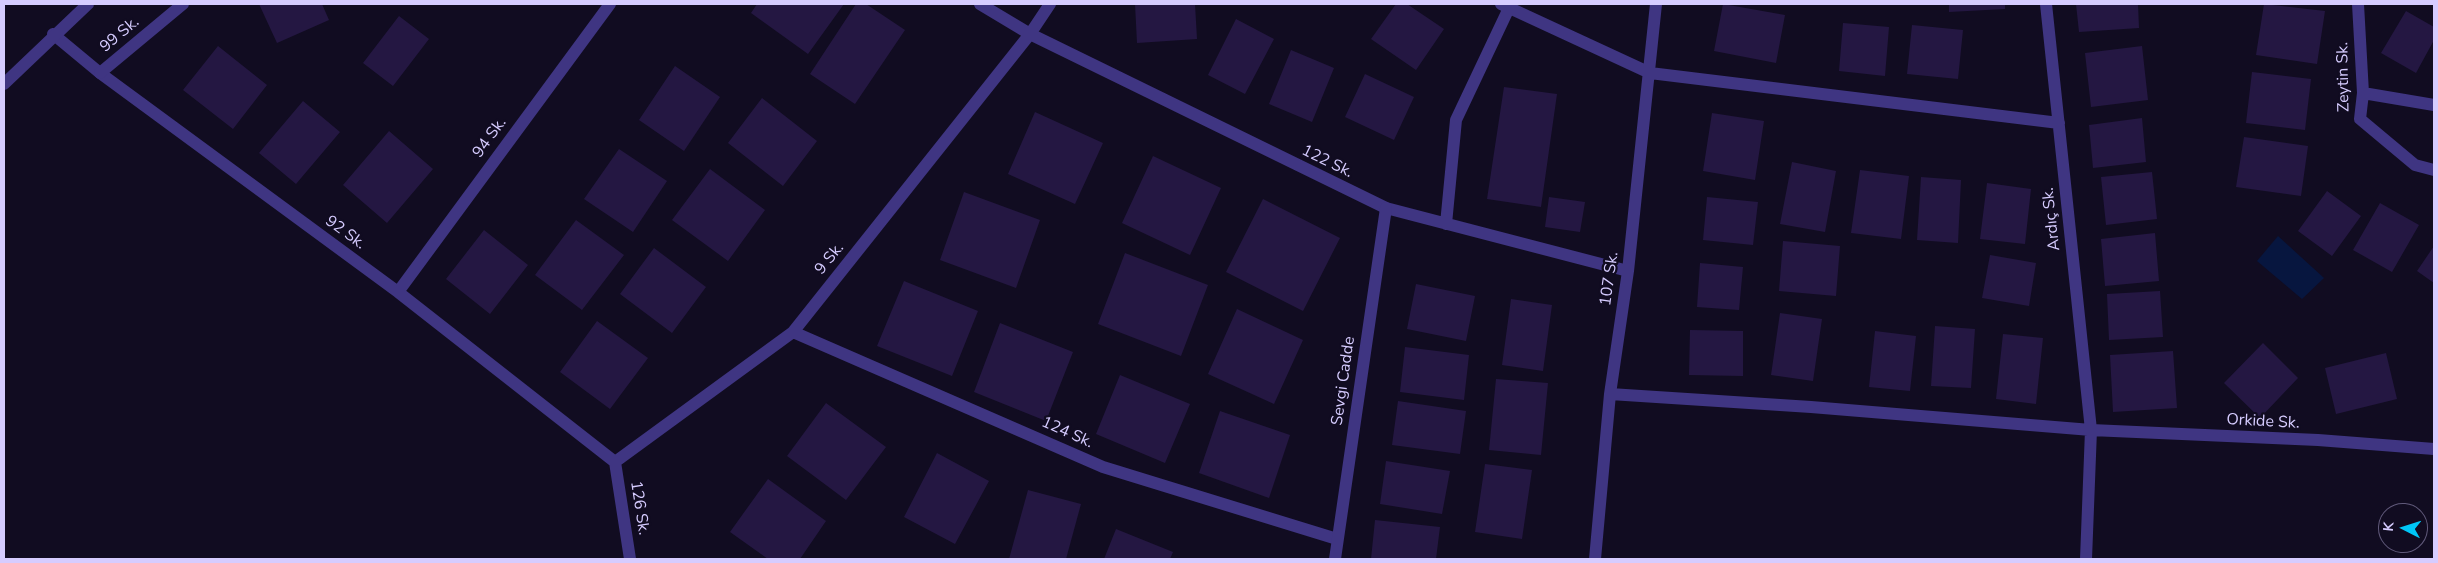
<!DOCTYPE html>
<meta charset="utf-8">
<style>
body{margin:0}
#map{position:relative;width:2438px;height:563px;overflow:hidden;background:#110c21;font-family:"Nunito Sans",sans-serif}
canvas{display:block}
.frame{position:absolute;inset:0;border:5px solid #d6ccff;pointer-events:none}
.north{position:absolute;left:2378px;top:503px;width:50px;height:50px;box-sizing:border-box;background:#110c21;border:1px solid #60597a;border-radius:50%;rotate:275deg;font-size:14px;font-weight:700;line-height:20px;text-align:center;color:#d6ccff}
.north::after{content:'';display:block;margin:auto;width:18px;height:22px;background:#00c7f7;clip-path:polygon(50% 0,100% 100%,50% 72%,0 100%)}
</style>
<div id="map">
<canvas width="2438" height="563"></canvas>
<div class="frame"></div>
<div class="north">K</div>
</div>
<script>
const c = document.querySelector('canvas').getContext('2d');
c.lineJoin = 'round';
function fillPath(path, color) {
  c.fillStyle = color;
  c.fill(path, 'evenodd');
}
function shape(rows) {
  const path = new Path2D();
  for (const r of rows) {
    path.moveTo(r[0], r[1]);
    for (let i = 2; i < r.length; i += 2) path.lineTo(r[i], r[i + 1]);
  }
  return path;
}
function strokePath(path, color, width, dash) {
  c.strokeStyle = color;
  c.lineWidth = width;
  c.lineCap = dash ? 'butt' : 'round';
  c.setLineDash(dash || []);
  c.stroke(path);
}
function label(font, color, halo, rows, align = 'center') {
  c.font = font + ' "Nunito Sans",sans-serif';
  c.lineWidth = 4.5;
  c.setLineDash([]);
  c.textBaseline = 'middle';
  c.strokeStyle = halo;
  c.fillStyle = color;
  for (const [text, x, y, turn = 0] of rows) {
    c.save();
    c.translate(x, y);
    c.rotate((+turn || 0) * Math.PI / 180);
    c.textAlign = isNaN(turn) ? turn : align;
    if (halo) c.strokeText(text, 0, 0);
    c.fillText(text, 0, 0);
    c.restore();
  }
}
fillPath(shape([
 [2278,236,2324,278,2302,299,2257,261]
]), '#07163f');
fillPath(shape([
 [259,4,322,4,329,20,277,43],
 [757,4,844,4,808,54,751,13],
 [856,4,866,4,905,30,855,104,810,74],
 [1135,4,1195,4,1197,39,1137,43],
 [1396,4,1407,4,1444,29,1416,70,1371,39],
 [1723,4,1785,15,1776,63,1714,51],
 [1949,4,2005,4,2005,9,1949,12],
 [2076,4,2138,4,2139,28,2079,32],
 [2264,4,2325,11,2317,64,2256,55],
 [2406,11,2434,27,2434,40,2416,73,2381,53],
 [399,16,429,39,393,86,363,63],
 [1236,19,1274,39,1245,94,1208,75],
 [1843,23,1889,27,1885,76,1839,71],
 [1912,25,1963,30,1958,79,1907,74],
 [218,46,267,85,233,129,183,90],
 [2142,46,2148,100,2091,107,2085,53],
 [1291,50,1334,68,1312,122,1269,104],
 [675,66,720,97,684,151,639,120],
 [2252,72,2311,79,2305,130,2246,123],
 [1365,74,1414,97,1394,140,1345,117],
 [1504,87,1557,94,1541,207,1487,199],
 [762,98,817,141,783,186,728,143],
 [303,101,340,132,296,184,259,153],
 [1035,112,1103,143,1075,204,1008,174],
 [1712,113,1764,121,1755,180,1703,171],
 [2142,118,2146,162,2093,168,2089,125],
 [389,131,433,169,387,223,343,185],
 [2244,137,2308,146,2301,196,2236,187],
 [619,149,667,181,633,232,584,199],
 [1153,156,1221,188,1190,255,1122,223],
 [1792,162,1836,171,1825,232,1780,224],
 [710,169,765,210,728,261,672,220],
 [1860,170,1909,176,1901,239,1851,233],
 [2152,172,2157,219,2106,225,2101,177],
 [1921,177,1961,180,1958,243,1917,240],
 [1987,183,2031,189,2025,244,1980,239],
 [2327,191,2361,216,2332,256,2298,231],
 [964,192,1040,220,1016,288,940,260],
 [1549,197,1585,202,1580,232,1545,227],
 [1707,197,1758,202,1753,245,1703,240],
 [1263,199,1340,238,1303,311,1226,272],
 [2380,203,2419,225,2392,272,2353,250],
 [576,220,624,255,582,310,535,275],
 [484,230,528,265,490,314,446,279],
 [2155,233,2159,281,2105,286,2101,239],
 [1783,241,1840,246,1836,296,1779,291],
 [2434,246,2434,283,2417,271],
 [654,248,706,287,672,333,620,294],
 [1125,253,1208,285,1181,356,1098,324],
 [1990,255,2036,263,2029,306,1982,298],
 [1700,263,1743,267,1739,310,1697,307],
 [904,281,978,311,952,376,877,346],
 [1416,284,1475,296,1466,341,1407,329],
 [2160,291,2163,337,2109,340,2107,294],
 [1511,299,1552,305,1543,371,1502,365],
 [1237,309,1303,340,1274,404,1208,374],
 [1780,313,1822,319,1813,381,1771,375],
 [597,321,648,358,610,409,560,372],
 [1000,323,1073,352,1046,421,974,392],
 [1935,326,1975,329,1971,388,1931,386],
 [1690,330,1743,331,1743,376,1689,375],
 [1875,331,1916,336,1910,391,1869,387],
 [2003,334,2043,338,2036,404,1996,399],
 [2263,343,2298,378,2260,418,2224,383],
 [1405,347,1469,355,1464,400,1400,392],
 [2173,351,2177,408,2113,412,2110,355],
 [2386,353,2397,399,2336,414,2325,368],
 [1120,375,1190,404,1165,463,1096,434],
 [1496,379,1548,383,1541,455,1489,450],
 [1398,401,1466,411,1460,454,1392,445],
 [826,403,886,447,846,500,787,456],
 [1220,411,1290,435,1269,498,1199,473],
 [937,453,989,481,955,544,904,517],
 [1386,461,1450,471,1442,514,1380,504],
 [1485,464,1532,470,1522,539,1475,532],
 [768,479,826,521,800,559,768,559,730,532],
 [1028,490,1081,504,1066,559,1009,559],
 [1375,520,1440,527,1436,559,1371,559],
 [1116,529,1173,552,1170,559,1104,559]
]), '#241742');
strokePath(shape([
 [980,4,1030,34,1386,208,1628,271],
 [1501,4,1650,73,2059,123],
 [2046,4,2091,430,2086,559],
 [2358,4,2363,93,2360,119,2415,165,2434,170],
 [53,34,100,73,398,292,615,462],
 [2363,93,2434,105],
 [1446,224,1456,120,1509,8],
 [398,292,610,4],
 [793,332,1103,467,1337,539],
 [1610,394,1811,407,2091,430,2318,440,2434,449],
 [615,462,793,332,1030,34,1050,4],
 [615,462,630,559],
 [1595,559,1610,394,1628,271,1656,4]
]), '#3f3582', 12);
strokePath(shape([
 [100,73,183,4],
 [4,84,88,4],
 [1335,559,1386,208]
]), '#3f3582', 12);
label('16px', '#d6ccff', '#110c21', [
 ["99 Sk.",120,35,-40],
 ["Zeytin Sk.",2344,77,-91],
 ["94 Sk.",490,138,-54],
 ["122 Sk.",1327,162,26],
 ["Ardıç Sk.",2052,219,-96],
 ["92 Sk.",345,233,36],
 ["9 Sk.",830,259,-51],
 ["107 Sk.",1610,279,-82],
 ["Sevgi Cadde",1344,381,-82],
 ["Orkide Sk.",2263,422,3],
 ["124 Sk.",1067,433,24],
 ["126 Sk.",639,508,81]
]);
</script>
